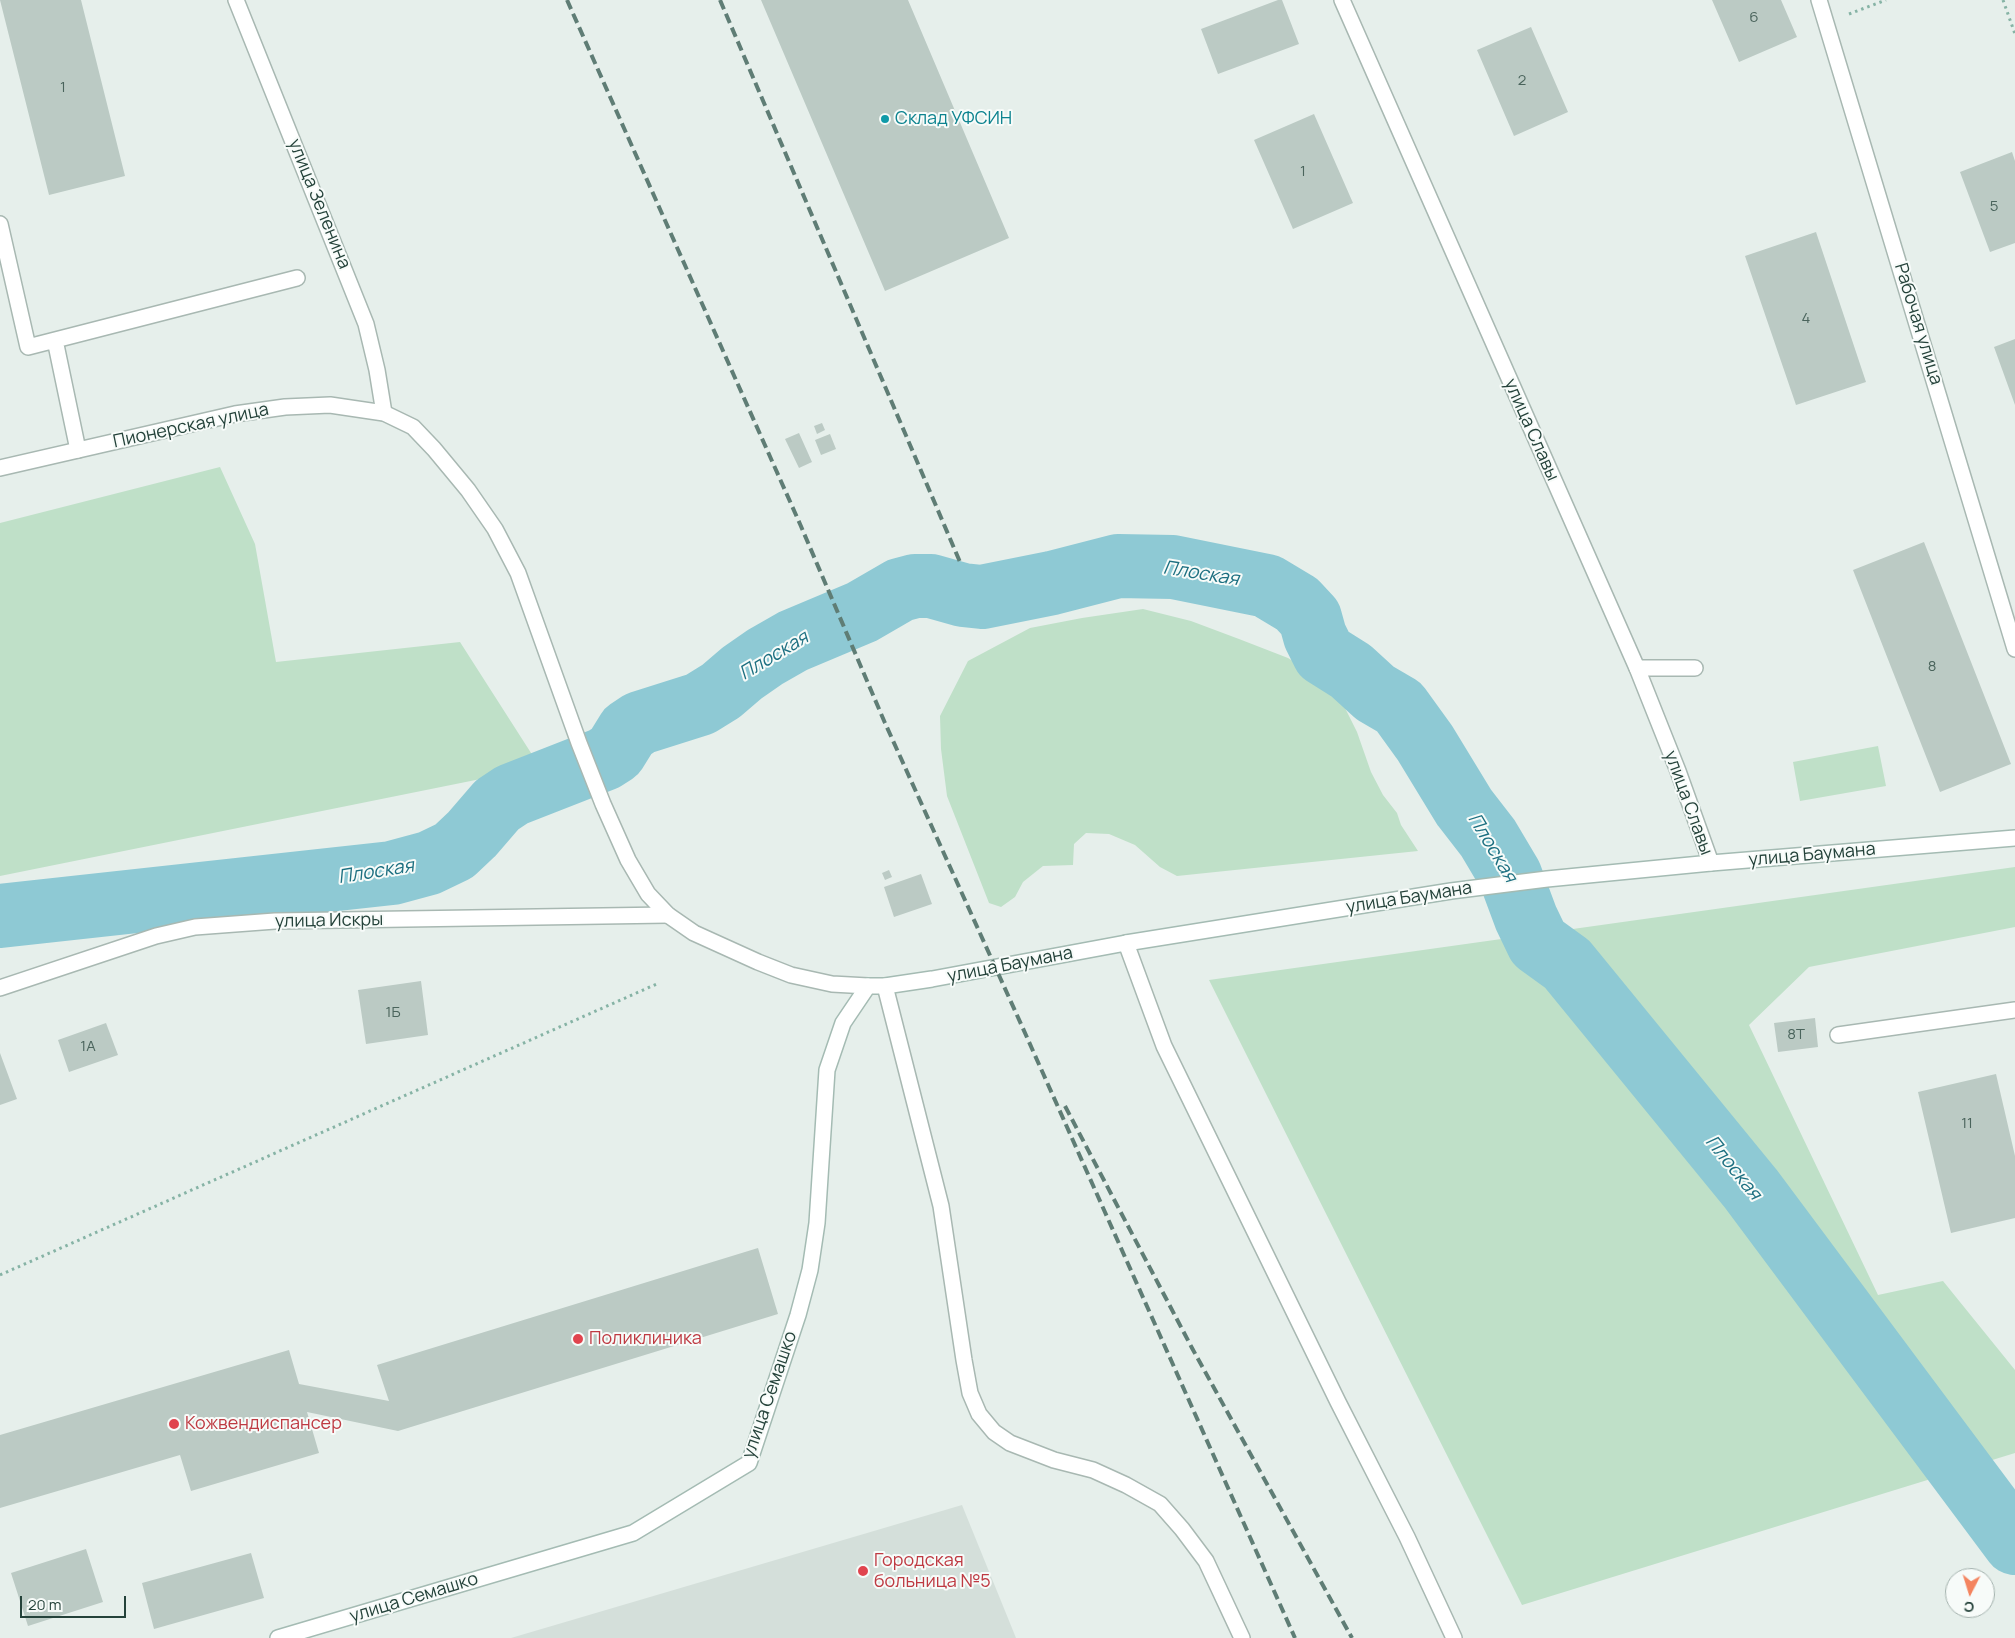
<!DOCTYPE html>
<meta charset="utf-8">
<style>
body{margin:0}
#map{position:relative;width:2015px;height:1638px;overflow:hidden;background:#e6efeb;font-family:Manrope,sans-serif}
canvas{display:block}
.north{position:absolute;left:1945px;top:1568px;width:50px;height:50px;box-sizing:border-box;background:#f7fbf9;border:1px solid #a3b1ad;border-radius:50%;rotate:185deg;font-size:14px;font-weight:700;line-height:20px;text-align:center;color:#24423a}
.north::after{content:'';display:block;margin:auto;width:18px;height:22px;background:#f4845f;clip-path:polygon(50% 0,100% 100%,50% 72%,0 100%)}
.scale{position:absolute;left:20px;top:1596px;width:106px;height:22px;box-sizing:border-box;border:2px solid #24423a;border-top:0;padding-left:6px;font-size:15px;line-height:18px;white-space:nowrap;color:#24423a;-webkit-text-stroke:4px #f7fbf9;paint-order:stroke}
</style>
<div id="map">
<canvas width="2015" height="1638"></canvas>
<div class="north">С</div>
<div class="scale">20 m</div>
</div>
<script>
const c = document.querySelector('canvas').getContext('2d');
c.lineJoin = 'round';
function fillPath(path, color) {
  c.fillStyle = color;
  c.fill(path, 'evenodd');
}
function shape(rows) {
  const path = new Path2D();
  for (const r of rows) {
    path.moveTo(r[0], r[1]);
    for (let i = 2; i < r.length; i += 2) path.lineTo(r[i], r[i + 1]);
  }
  return path;
}
function strokePath(path, color, width, dash) {
  c.strokeStyle = color;
  c.lineWidth = width;
  c.lineCap = dash ? 'butt' : 'round';
  c.setLineDash(dash || []);
  c.stroke(path);
}
function label(font, color, halo, rows, align = 'center') {
  c.font = font + ' Manrope,sans-serif';
  c.lineWidth = 4;
  c.setLineDash([]);
  c.textBaseline = 'middle';
  c.strokeStyle = halo;
  c.fillStyle = color;
  for (const [text, x, y, turn = 0] of rows) {
    c.save();
    c.translate(x, y);
    c.rotate((+turn || 0) * Math.PI / 180);
    c.textAlign = isNaN(turn) ? turn : align;
    if (halo) c.strokeText(text, 0, 0);
    c.fillText(text, 0, 0);
    c.restore();
  }
}
fillPath(shape([
 [962,1505,1016,1638,511,1638]
]), '#d4dfda');
fillPath(shape([
 [220,467,255,544,276,662,460,642,540,767,0,876,0,523],
 [1143,609,1191,621,1239,639,1288,658,1316,675,1341,700,1357,732,1371,772,1383,795,1397,813,1401,825,1418,851,1177,876,1160,867,1135,845,1109,834,1086,833,1074,844,1073,865,1043,866,1023,882,1015,897,1001,907,989,903,947,796,941,749,940,716,968,661,1030,628,1082,618],
 [1878,746,1886,786,1800,801,1793,762],
 [2015,867,2015,927,1809,967,1749,1025,1878,1295,1943,1281,2015,1370,2015,1453,1522,1605,1209,980]
]), '#bfe0c8');
strokePath(shape([
 [0,916,392,873,429,863,454,851,472,834,497,805,512,795,604,759,615,752,628,731,640,723,700,704,721,691,742,673,765,657,793,641,862,612,900,590,915,586,931,586,963,595,982,597,1052,583,1118,566,1173,567,1267,586,1297,604,1310,618,1315,636,1324,654,1351,671,1375,693,1399,707,1425,743,1464,807,1488,838,1510,875,1526,918,1538,943,1567,964,1751,1189,2015,1543]
]), '#8ec9d4', 64);
fillPath(shape([
 [0,0,81,0,125,176,49,195],
 [761,0,908,0,1009,238,885,291],
 [1278,0,1282,0,1299,44,1218,74,1201,29],
 [1712,0,1781,0,1797,37,1739,62],
 [1531,27,1568,112,1514,136,1477,50],
 [1314,114,1353,203,1293,229,1254,140],
 [2012,152,2015,161,2015,243,1990,252,1960,172],
 [1816,232,1866,382,1796,405,1745,256],
 [2015,339,2015,405,1994,347],
 [822,423,825,430,817,434,814,426],
 [799,433,812,462,799,468,785,439],
 [830,434,836,449,821,455,815,440],
 [1924,542,2011,764,1940,792,1853,570],
 [889,870,892,877,885,880,882,873],
 [921,874,932,904,894,917,884,887],
 [421,981,428,1035,366,1044,358,990],
 [1815,1018,1818,1047,1778,1052,1774,1023],
 [106,1023,118,1055,69,1072,58,1040],
 [0,1053,17,1099,0,1105],
 [1996,1074,2015,1156,2015,1218,1951,1233,1918,1092],
 [758,1248,778,1314,398,1431,307,1412,319,1453,191,1491,180,1455,0,1508,0,1435,289,1350,299,1384,389,1401,377,1365],
 [86,1549,103,1602,28,1626,11,1573],
 [251,1553,264,1598,154,1629,142,1583]
]), '#bbcac4');
const service = shape([
 [0,224,28,347,297,278],
 [55,340,78,450],
 [1637,668,1695,668],
 [1126,943,1164,1046,1338,1402,1407,1537,1454,1638],
 [885,986,941,1206,964,1360,970,1393,979,1414,994,1432,1010,1443,1054,1460,1093,1470,1126,1485,1160,1504,1182,1529,1206,1561,1242,1638],
 [1838,1035,2015,1010]
]);
const minor = shape([
 [236,0,366,324,377,370,384,413],
 [1342,0,1637,668,1678,771,1711,863],
 [1819,0,2015,649],
 [0,988,156,936,195,927,275,921,668,915]
]);
const tertiary = shape([
 [0,468,235,414,285,407,330,405,384,413,413,427,434,449,468,490,495,529,518,573,579,743,603,804,628,860,648,894,668,915,694,933,758,962,791,975,832,984,868,986]
]);
const secondary = shape([
 [278,1638,633,1533,749,1463,798,1315,810,1270,817,1223,827,1070,843,1023,868,986,885,986,932,979,1126,943,1451,891,1547,879,1711,863,2015,838]
]);
strokePath(service, '#a8b8b2', 18);
strokePath(minor, '#a8b8b2', 18);
strokePath(tertiary, '#a8b8b2', 18);
strokePath(secondary, '#a4bbb3', 18);
strokePath(shape([
 [2003,0,2015,34],
 [1849,14,1886,0],
 [0,1275,659,983]
]), '#86b3a5', 3, [2.5, 4]);
strokePath(service, '#fff', 15);
strokePath(minor, '#fff', 15);
strokePath(tertiary, '#fff', 15);
strokePath(secondary, '#fff', 15);
strokePath(shape([
 [567,0,800,524,885,723,1021,1024,1295,1638],
 [720,0,960,562],
 [1065,1106,1192,1348,1352,1638]
]), '#5f7d75', 4, [10, 5]);
for (const [x, y, r, color] of [
 [885,119,5,"#0f9aa8"],
 [578,1339,6,"#e0444e"],
 [174,1424,6,"#e0444e"],
 [863,1571,6,"#e0444e"]
]) {
  const dot = new Path2D();
  dot.arc(x, y, r, 0, 2 * Math.PI);
  c.fillStyle = color;
  c.fill(dot);
  strokePath(dot, '#f7fbf9', 2);
}
label('15px', '#4a645c', null, [
 ["6",1754,18],
 ["2",1522,81],
 ["1",63,88],
 ["1",1303,172],
 ["5",1994,207],
 ["4",1806,319],
 ["8",1932,667],
 ["1Б",393,1013],
 ["8Т",1796,1035],
 ["1А",88,1047],
 ["11",1967,1124]
]);
label('18px', '#0d838f', '#f7fbf9', [
 ["Склад УФСИН",895,119]
], 'left');
label('18px', '#24423a', '#f7fbf9', [
 ["улица Зеленина",319,204,68],
 ["Рабочая улица",1918,324,73],
 ["Пионерская улица",191,426,-12],
 ["улица Славы",1531,430,66],
 ["улица Славы",1688,803,70],
 ["улица Баумана",1812,855,-5],
 ["улица Баумана",1409,898,-9],
 ["улица Искры",329,921,-1],
 ["улица Баумана",1010,965,-11],
 ["улица Семашко",770,1395,-71],
 ["улица Семашко",414,1598,-17]
]);
label('18px', '#be3a42', '#f7fbf9', [
 ["Поликлиника",589,1339],
 ["Кожвендиспансер",185,1424],
 ["Городская",874,1561],
 ["больница №5",874,1582]
], 'left');
label('italic 19px', '#1c6f80', '#f7fbf9', [
 ["Плоская",1201,574,9],
 ["Плоская",774,656,-31],
 ["Плоская",1492,848,59],
 ["Плоская",376,872,-9],
 ["Плоская",1733,1168,51]
]);
</script>
